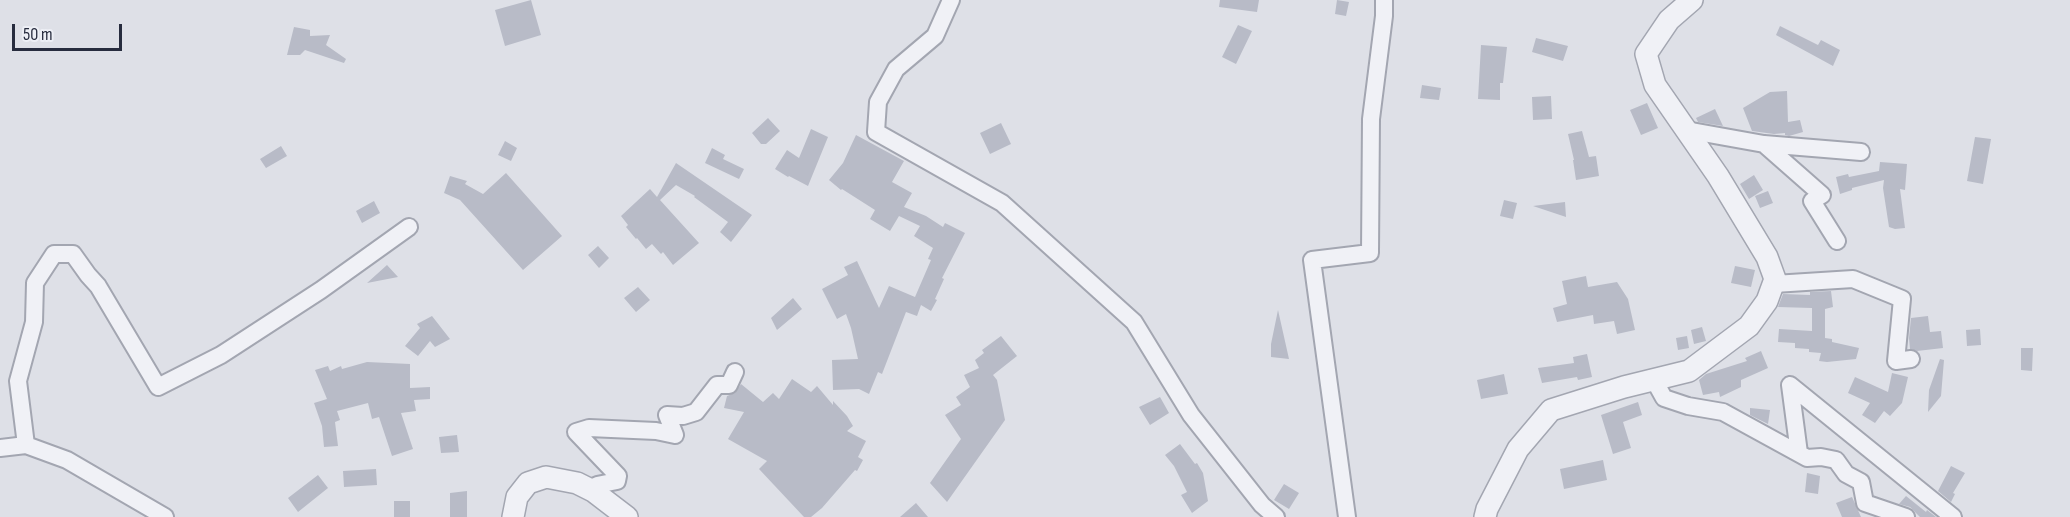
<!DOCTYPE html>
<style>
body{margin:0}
#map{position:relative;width:2070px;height:517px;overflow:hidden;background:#dee0e7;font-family:"Sofia Sans Condensed",sans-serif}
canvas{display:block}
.scale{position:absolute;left:12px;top:24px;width:110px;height:27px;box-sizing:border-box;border:3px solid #272c3e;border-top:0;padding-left:8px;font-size:18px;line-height:21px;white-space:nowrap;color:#272c3e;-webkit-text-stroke:4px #edeff5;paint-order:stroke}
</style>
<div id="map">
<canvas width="2070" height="517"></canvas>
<div class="scale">50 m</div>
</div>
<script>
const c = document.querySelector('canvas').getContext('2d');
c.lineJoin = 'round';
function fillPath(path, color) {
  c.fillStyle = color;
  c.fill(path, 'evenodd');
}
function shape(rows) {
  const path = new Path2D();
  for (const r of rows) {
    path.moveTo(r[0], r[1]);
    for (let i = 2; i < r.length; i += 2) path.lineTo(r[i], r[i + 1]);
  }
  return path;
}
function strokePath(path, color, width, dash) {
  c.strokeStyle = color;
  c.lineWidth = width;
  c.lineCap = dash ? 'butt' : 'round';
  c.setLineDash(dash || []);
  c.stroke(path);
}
fillPath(shape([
 [531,0,541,35,505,46,495,10],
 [1220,0,1259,0,1257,12,1219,7],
 [1337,0,1349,2,1346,16,1335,14],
 [1238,25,1252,31,1236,64,1222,57],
 [1780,26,1818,45,1821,40,1840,50,1833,66,1776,35],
 [294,27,310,30,310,36,330,35,326,45,346,59,344,63,305,50,300,55,287,55],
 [1536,38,1568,46,1563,61,1532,52],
 [1481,45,1507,47,1503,83,1500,83,1500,100,1478,99],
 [1422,85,1441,88,1439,100,1420,98],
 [1787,91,1788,122,1800,120,1803,132,1789,136,1785,135,1785,133,1774,134,1752,131,1743,108,1770,92],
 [1551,96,1552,119,1533,120,1532,97],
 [1647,103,1658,128,1641,135,1630,110],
 [1715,109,1723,126,1698,122,1696,118],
 [768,118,780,131,766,144,761,144,752,133],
 [1001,123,1011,144,990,154,980,133],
 [811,129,828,137,808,186,789,176,788,177,775,169,787,150,799,158],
 [1582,131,1589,157,1596,156,1599,176,1576,180,1573,160,1574,160,1568,134],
 [856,135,904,161,892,182,912,193,904,207,926,216,943,227,945,223,965,233,942,278,944,279,935,299,937,300,931,311,921,305,917,316,906,312,882,374,878,372,869,394,859,389,833,390,832,360,858,359,851,328,846,314,837,319,822,289,848,275,844,267,857,261,879,308,889,286,915,297,931,260,928,259,933,248,914,236,920,226,899,216,890,231,870,219,875,210,842,189,841,190,829,180,843,163],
 [1975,137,1991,139,1983,184,1967,181],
 [505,141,517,148,511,161,498,155],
 [281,146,287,156,266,168,260,159],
 [712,148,725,155,723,159,744,169,739,179,705,163],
 [1880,162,1907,164,1905,190,1900,189,1905,228,1895,229,1889,227,1883,188,1884,180,1852,188,1852,190,1840,194,1836,177,1848,174,1849,177,1879,171],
 [676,163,752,215,731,242,720,232,728,222,694,197,695,196,676,185,660,200,699,243,673,265,663,252,661,254,652,244,646,249,637,238,636,239,626,227,628,225,621,216,650,189,657,197],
 [506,173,562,236,523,270,460,200,444,193,450,176,467,181,465,184,483,194],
 [1754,175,1763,190,1749,199,1740,184],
 [1768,191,1773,203,1760,208,1755,196],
 [1504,200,1517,203,1513,219,1500,216],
 [374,201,380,213,362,223,356,211],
 [1565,202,1566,217,1533,206],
 [598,246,609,258,599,268,588,255],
 [387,265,398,277,367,283],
 [1735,266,1755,270,1751,287,1731,283],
 [1586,276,1588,287,1617,282,1628,299,1635,330,1617,334,1614,321,1594,324,1593,315,1557,322,1553,308,1567,304,1562,281],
 [638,287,650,300,636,312,624,298],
 [1831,291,1833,307,1825,309,1825,338,1832,339,1832,342,1859,348,1856,359,1827,362,1819,361,1821,353,1809,352,1809,349,1795,348,1795,343,1778,342,1779,329,1812,331,1812,308,1778,307,1783,294,1810,295,1810,292],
 [793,298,802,309,777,330,771,318],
 [1278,310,1289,359,1271,357,1271,344],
 [432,316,450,339,435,347,430,341,418,356,405,346,420,328,417,324],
 [1928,316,1930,332,1941,331,1943,348,1917,351,1910,349,1909,338,1911,318],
 [1702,327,1706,341,1694,344,1691,330],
 [1980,329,1981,345,1967,346,1966,330],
 [1001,336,1017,356,993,375,997,380,1005,420,947,502,930,483,961,439,945,415,961,405,956,397,970,387,964,375,979,368,975,360,984,353,982,350],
 [1687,336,1689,348,1678,350,1676,338],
 [2021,348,2033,348,2032,371,2021,370],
 [1761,351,1768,368,1741,380,1741,387,1720,397,1719,392,1703,395,1699,380,1706,374,1747,361,1745,358],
 [1587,354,1592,377,1578,380,1577,377,1542,383,1538,368,1574,363,1573,357],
 [1940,359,1944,360,1941,396,1928,412,1929,390],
 [367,362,410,364,410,388,430,387,430,399,414,400,416,411,401,413,413,449,392,456,379,417,372,419,368,403,337,411,340,420,335,422,338,446,324,447,322,426,314,403,327,399,315,370,328,366,330,371,341,366,342,369],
 [1892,373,1908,377,1902,403,1890,416,1884,411,1875,423,1862,415,1870,403,1848,393,1855,377,1888,392],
 [1504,374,1508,394,1481,399,1477,380],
 [792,379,811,392,817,386,833,405,833,401,847,416,853,426,847,431,866,441,858,457,863,460,857,471,855,470,822,508,811,517,804,517,759,469,767,461,728,439,744,412,724,408,727,396,735,393,741,384,763,402,773,393,779,399],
 [1160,397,1169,413,1150,425,1139,407],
 [1638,402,1642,415,1623,422,1631,448,1613,454,1601,415],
 [1750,408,1770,410,1768,424,1750,415],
 [457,435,459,452,441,453,439,437],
 [1180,444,1195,464,1197,463,1203,473,1208,501,1192,513,1181,495,1187,492,1174,466,1165,455],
 [1603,460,1607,480,1564,489,1560,469],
 [1951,466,1965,473,1953,493,1955,494,1951,502,1938,491],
 [376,469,377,485,344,487,343,471],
 [1807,473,1820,476,1818,494,1805,492],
 [318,475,328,488,298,512,288,498],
 [1284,484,1299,493,1289,509,1274,500],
 [467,491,467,517,450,517,450,493],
 [1906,496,1926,512,1927,510,1936,517,1920,517,1910,507,1899,504],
 [1852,497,1861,517,1842,517,1836,503],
 [394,501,410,501,410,517,394,517],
 [916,503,928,517,900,517]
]), '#b8bbc7');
const minor = shape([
 [951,0,935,36,896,69,878,102,876,132,1002,203,1134,322,1191,415,1262,505,1276,517],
 [1686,130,1764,144,1861,152],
 [1764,144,1822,195,1812,201,1837,241],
 [1774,284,1853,279,1902,299,1896,361,1911,359],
 [1654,380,1664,398,1688,406,1723,412,1807,458,1821,457,1836,460,1846,474,1861,482,1865,503,1906,517],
 [1790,385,1953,517],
 [1790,385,1799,453],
 [26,445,18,381,34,322,35,283,54,254,73,254,88,275,98,286,158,387,221,355,321,290,409,227],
 [0,448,26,445,67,460,165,517],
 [593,491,597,485,617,481,618,476,576,432,589,428,656,431,675,435,667,415,683,416,696,412,717,385,729,385,735,372],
 [1347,517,1312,260,1370,253,1371,119,1384,16,1384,0]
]);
const tertiary = shape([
 [513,517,517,497,528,483,546,477,577,483,593,491,627,517],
 [1485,517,1487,509,1518,449,1551,410,1624,387,1689,371,1749,326,1767,301,1775,279,1767,257,1718,176,1655,85,1646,54,1669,20,1692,0]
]);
strokePath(minor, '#a3a6b1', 20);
strokePath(tertiary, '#a3a6b1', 24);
strokePath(minor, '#f0f1f6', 16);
strokePath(tertiary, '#f0f1f6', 21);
</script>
